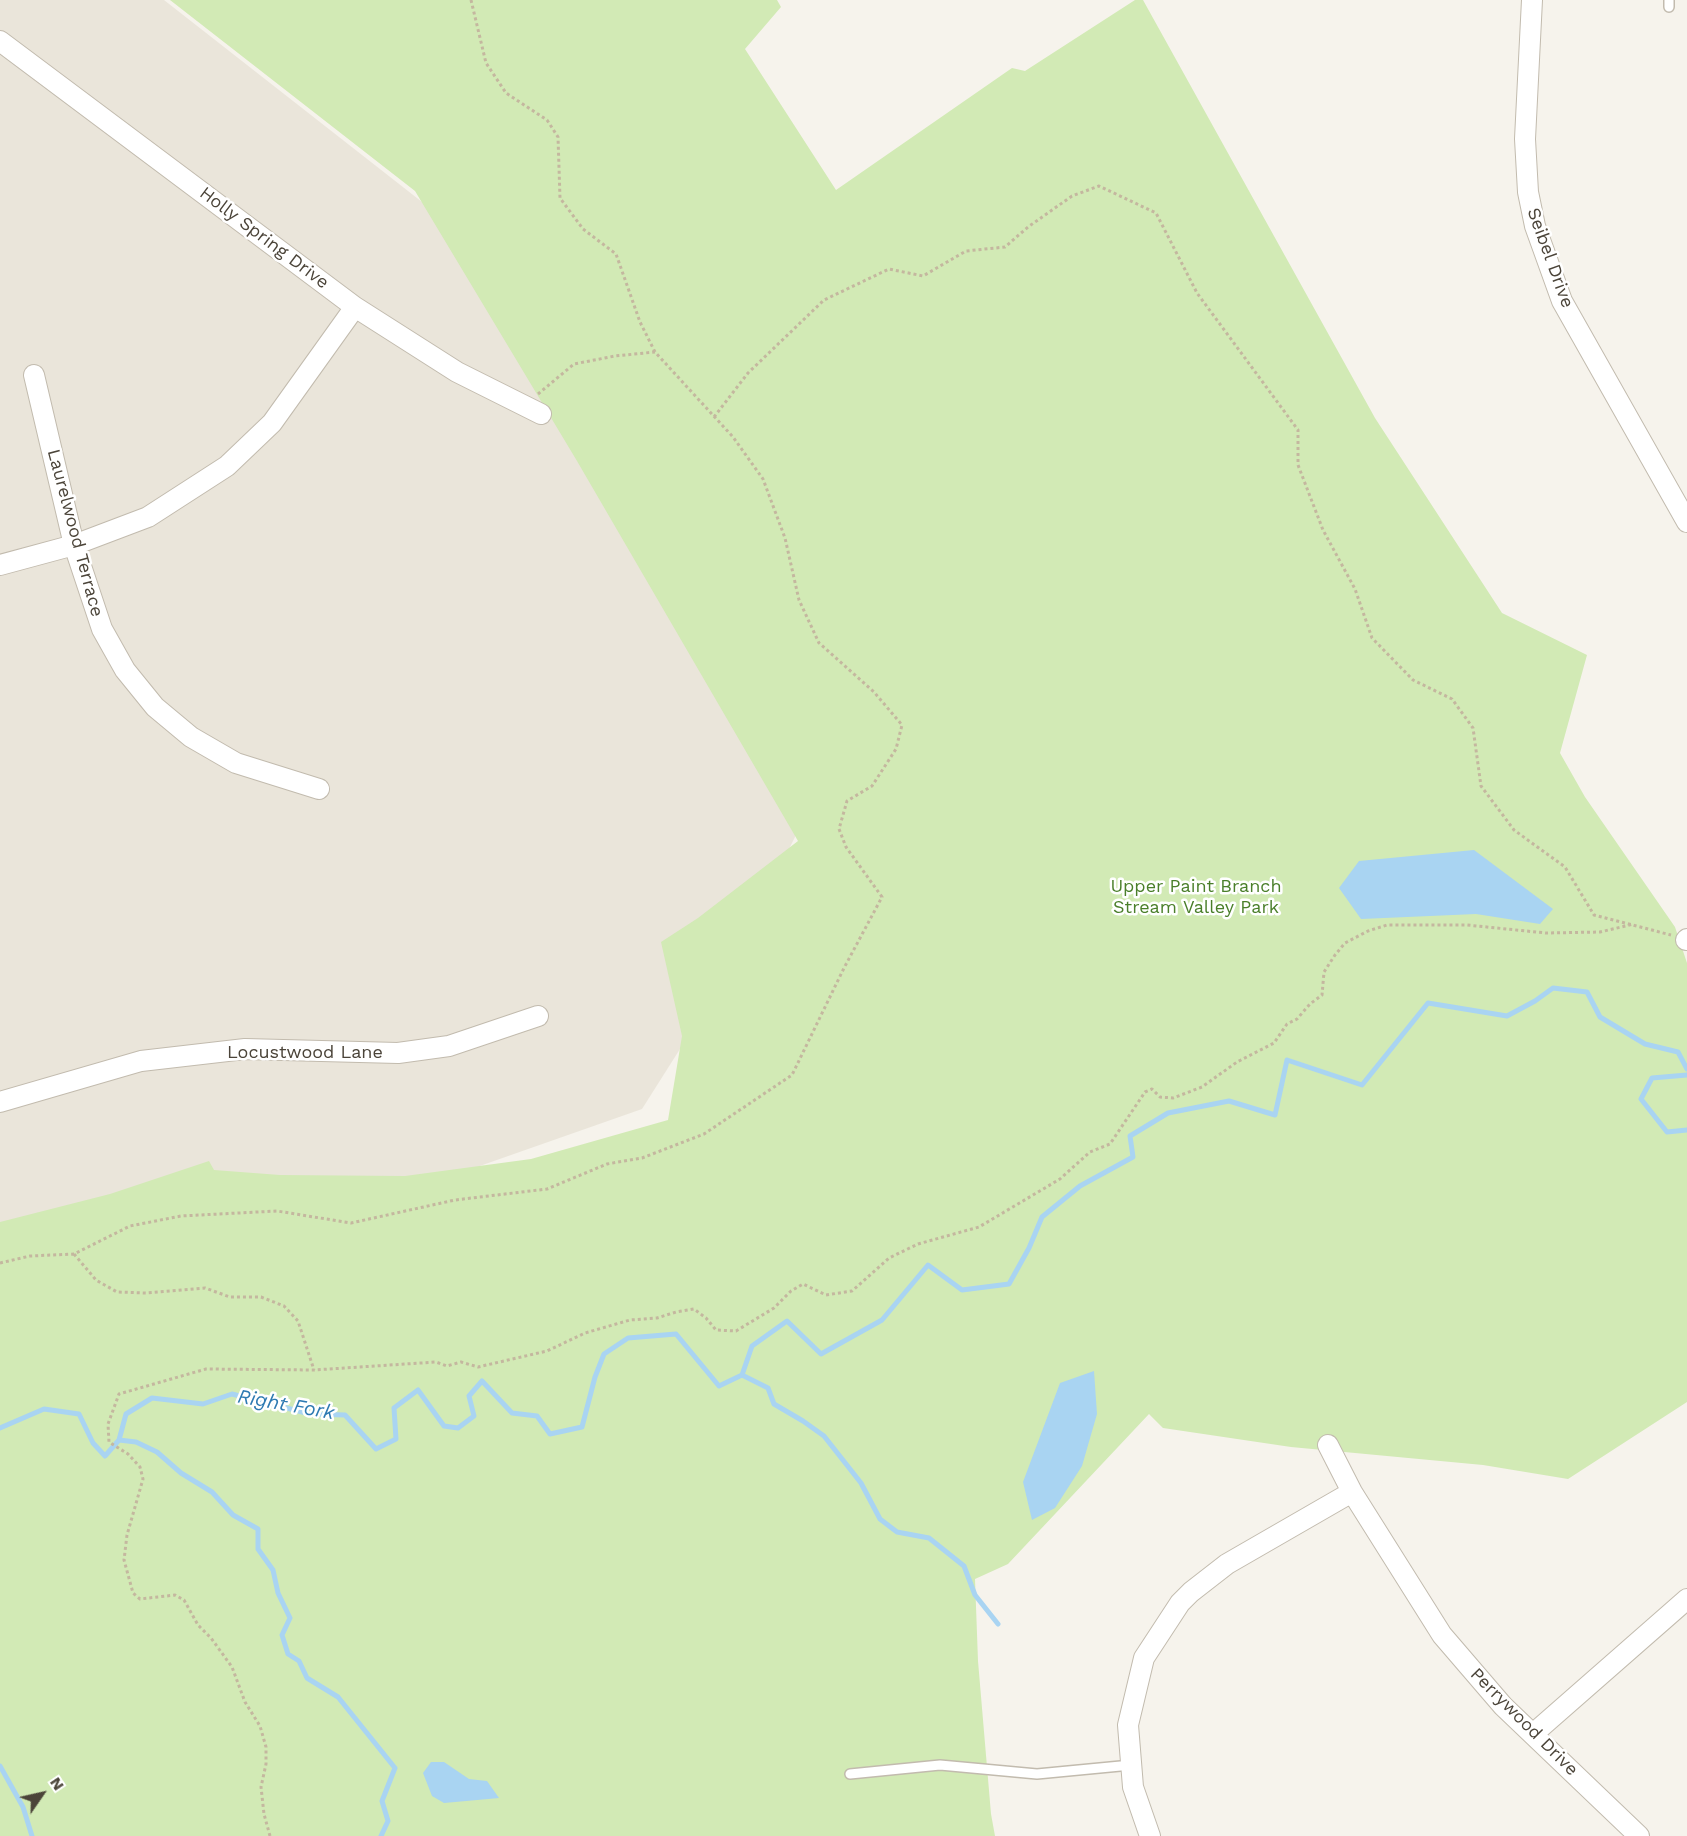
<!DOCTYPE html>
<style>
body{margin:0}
#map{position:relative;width:1687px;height:1836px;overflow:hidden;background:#f6f3ec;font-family:"Work Sans",sans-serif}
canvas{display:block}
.north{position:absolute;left:12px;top:1764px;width:60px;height:60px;-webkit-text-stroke:4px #fff;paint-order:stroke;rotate:56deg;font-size:16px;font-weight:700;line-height:24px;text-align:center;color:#4b4439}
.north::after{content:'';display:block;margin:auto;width:21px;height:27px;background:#4b4439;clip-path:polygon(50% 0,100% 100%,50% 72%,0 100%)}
</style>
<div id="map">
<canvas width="1687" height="1836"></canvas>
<div class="north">N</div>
</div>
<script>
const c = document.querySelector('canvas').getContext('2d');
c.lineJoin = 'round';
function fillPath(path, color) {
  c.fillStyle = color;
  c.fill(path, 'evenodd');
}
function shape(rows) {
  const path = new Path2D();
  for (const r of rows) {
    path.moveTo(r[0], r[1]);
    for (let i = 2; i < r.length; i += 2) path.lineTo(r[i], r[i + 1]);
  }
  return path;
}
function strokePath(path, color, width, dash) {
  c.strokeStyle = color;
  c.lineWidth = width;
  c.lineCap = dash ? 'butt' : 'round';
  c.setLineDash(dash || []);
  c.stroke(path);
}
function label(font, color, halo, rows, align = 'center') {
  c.font = font + ' "Work Sans",sans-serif';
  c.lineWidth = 5;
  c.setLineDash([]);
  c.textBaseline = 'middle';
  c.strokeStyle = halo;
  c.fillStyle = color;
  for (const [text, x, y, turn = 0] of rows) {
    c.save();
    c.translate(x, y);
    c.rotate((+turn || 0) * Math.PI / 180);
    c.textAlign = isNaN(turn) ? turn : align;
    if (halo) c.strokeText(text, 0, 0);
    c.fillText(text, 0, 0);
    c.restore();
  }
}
fillPath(shape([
 [0,0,164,0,431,209,819,789,723,981,642,1109,363,1207,0,1247]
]), '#eae5da');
fillPath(shape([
 [170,0,777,0,781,7,745,49,836,190,1012,68,1025,71,1135,0,1143,0,1375,418,1502,613,1587,655,1560,753,1585,797,1675,927,1687,963,1687,1402,1568,1479,1483,1465,1291,1447,1163,1428,1149,1414,1008,1564,975,1579,978,1661,991,1814,995,1836,0,1836,0,1222,110,1194,209,1161,214,1170,280,1175,405,1176,531,1159,668,1120,682,1036,661,942,698,918,798,841,577,461,415,191]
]), '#d2eab5');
fillPath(shape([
 [1474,850,1553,909,1540,924,1476,914,1361,919,1339,888,1359,861],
 [1094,1371,1097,1414,1082,1466,1055,1508,1032,1520,1023,1482,1060,1383],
 [431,1762,444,1762,469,1779,487,1781,499,1798,444,1803,432,1796,423,1773]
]), '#a9d4f2');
strokePath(shape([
 [1687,1075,1652,1078,1641,1099,1667,1132,1687,1130],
 [742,1375,768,1388,774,1404,803,1421,824,1436,861,1483,880,1519,897,1532,929,1538,964,1566,975,1595,998,1624],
 [0,1428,44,1409,79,1414,93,1443,105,1456,119,1440,126,1414,152,1398,203,1404,232,1394,310,1414,345,1415,376,1449,396,1439,394,1408,418,1390,444,1426,458,1428,474,1416,469,1396,482,1381,512,1413,537,1416,550,1434,582,1427,595,1377,604,1354,628,1338,676,1334,719,1386,742,1375,752,1346,787,1321,821,1354,882,1320,928,1265,962,1290,1009,1284,1029,1248,1042,1217,1080,1186,1133,1157,1130,1136,1168,1113,1229,1101,1275,1115,1287,1060,1362,1085,1428,1003,1507,1016,1535,1001,1553,988,1587,992,1600,1017,1645,1044,1678,1052,1687,1069],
 [119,1440,136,1442,157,1452,181,1473,212,1492,233,1515,258,1529,258,1549,273,1570,278,1593,290,1618,282,1635,288,1654,299,1661,307,1678,338,1697,395,1768,382,1801,388,1821,381,1836],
 [0,1766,23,1807,32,1836]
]), '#a9d4f2', 5);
const service = shape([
 [1669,0,1669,7],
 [850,1774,940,1765,1037,1774,1131,1765]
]);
const minor = shape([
 [1532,0,1525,139,1528,192,1535,226,1562,301,1687,522],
 [0,41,355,307,457,372,541,414],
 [34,375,74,545,102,629,125,670,155,707,191,737,236,763,319,789],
 [0,565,74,545,148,517,227,466,272,423,355,307],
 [1686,940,1687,939],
 [0,1102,141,1061,245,1049,398,1053,449,1046,538,1016],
 [1328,1445,1352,1492,1442,1635,1503,1706,1639,1836],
 [1533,1734,1687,1599],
 [1150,1836,1133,1787,1128,1725,1144,1658,1180,1603,1191,1592,1227,1564,1352,1492]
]);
strokePath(service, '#c2bbae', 12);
strokePath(minor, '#c2bbae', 22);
strokePath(shape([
 [538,394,574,364,615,356,655,352],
 [714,417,748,373,824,300,889,269,923,276,966,251,1005,247,1028,227,1072,196,1099,186,1156,213,1197,293,1298,430,1298,465,1323,530,1355,589,1372,638,1413,680,1452,699,1473,728,1481,786,1514,830,1565,867,1594,915,1671,935],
 [74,1254,96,1280,117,1292,146,1293,205,1288,230,1297,261,1297,284,1306,298,1321,314,1370],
 [0,1263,30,1256,74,1254,130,1226,181,1216,277,1211,351,1223,455,1200,547,1189,607,1164,642,1158,704,1134,792,1075,844,968,882,897,846,847,839,829,847,801,872,786,896,749,902,725,874,692,819,643,799,600,785,538,763,479,733,437,655,352,640,322,616,254,583,229,560,198,558,137,547,120,506,93,486,63,471,0],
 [270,1836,264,1814,261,1787,266,1764,266,1747,260,1726,245,1702,232,1667,211,1638,198,1625,184,1600,175,1595,140,1599,133,1593,124,1560,127,1535,143,1479,140,1467,128,1454,109,1442,108,1424,119,1394,206,1369,314,1370,436,1362,447,1366,461,1362,478,1367,547,1351,585,1333,630,1320,657,1318,676,1312,694,1309,706,1318,716,1330,736,1331,774,1308,791,1291,803,1284,826,1295,852,1291,889,1258,918,1244,979,1227,1060,1179,1090,1152,1110,1144,1145,1092,1152,1089,1160,1097,1173,1098,1202,1087,1237,1062,1274,1043,1287,1024,1297,1019,1310,1004,1322,995,1324,972,1335,955,1345,943,1368,931,1387,925,1467,925,1546,933,1600,932,1634,924]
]), '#c4b79f', 3, [3, 3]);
strokePath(service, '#fff', 9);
strokePath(minor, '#fff', 20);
label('18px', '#4b4439', '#fff', [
 ["Holly Spring Drive",264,238,37],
 ["Seibel Drive",1550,258,70],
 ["Laurelwood Terrace",75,533,75],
 ["Locustwood Lane",305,1053],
 ["Perrywood Drive",1524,1722,45]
]);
label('18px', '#4a7f2a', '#fff', [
 ["Upper Paint Branch",1196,887],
 ["Stream Valley Park",1196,908]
]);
label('italic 20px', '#2e7ab2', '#fff', [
 ["Right Fork",286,1405,10]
]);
</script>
